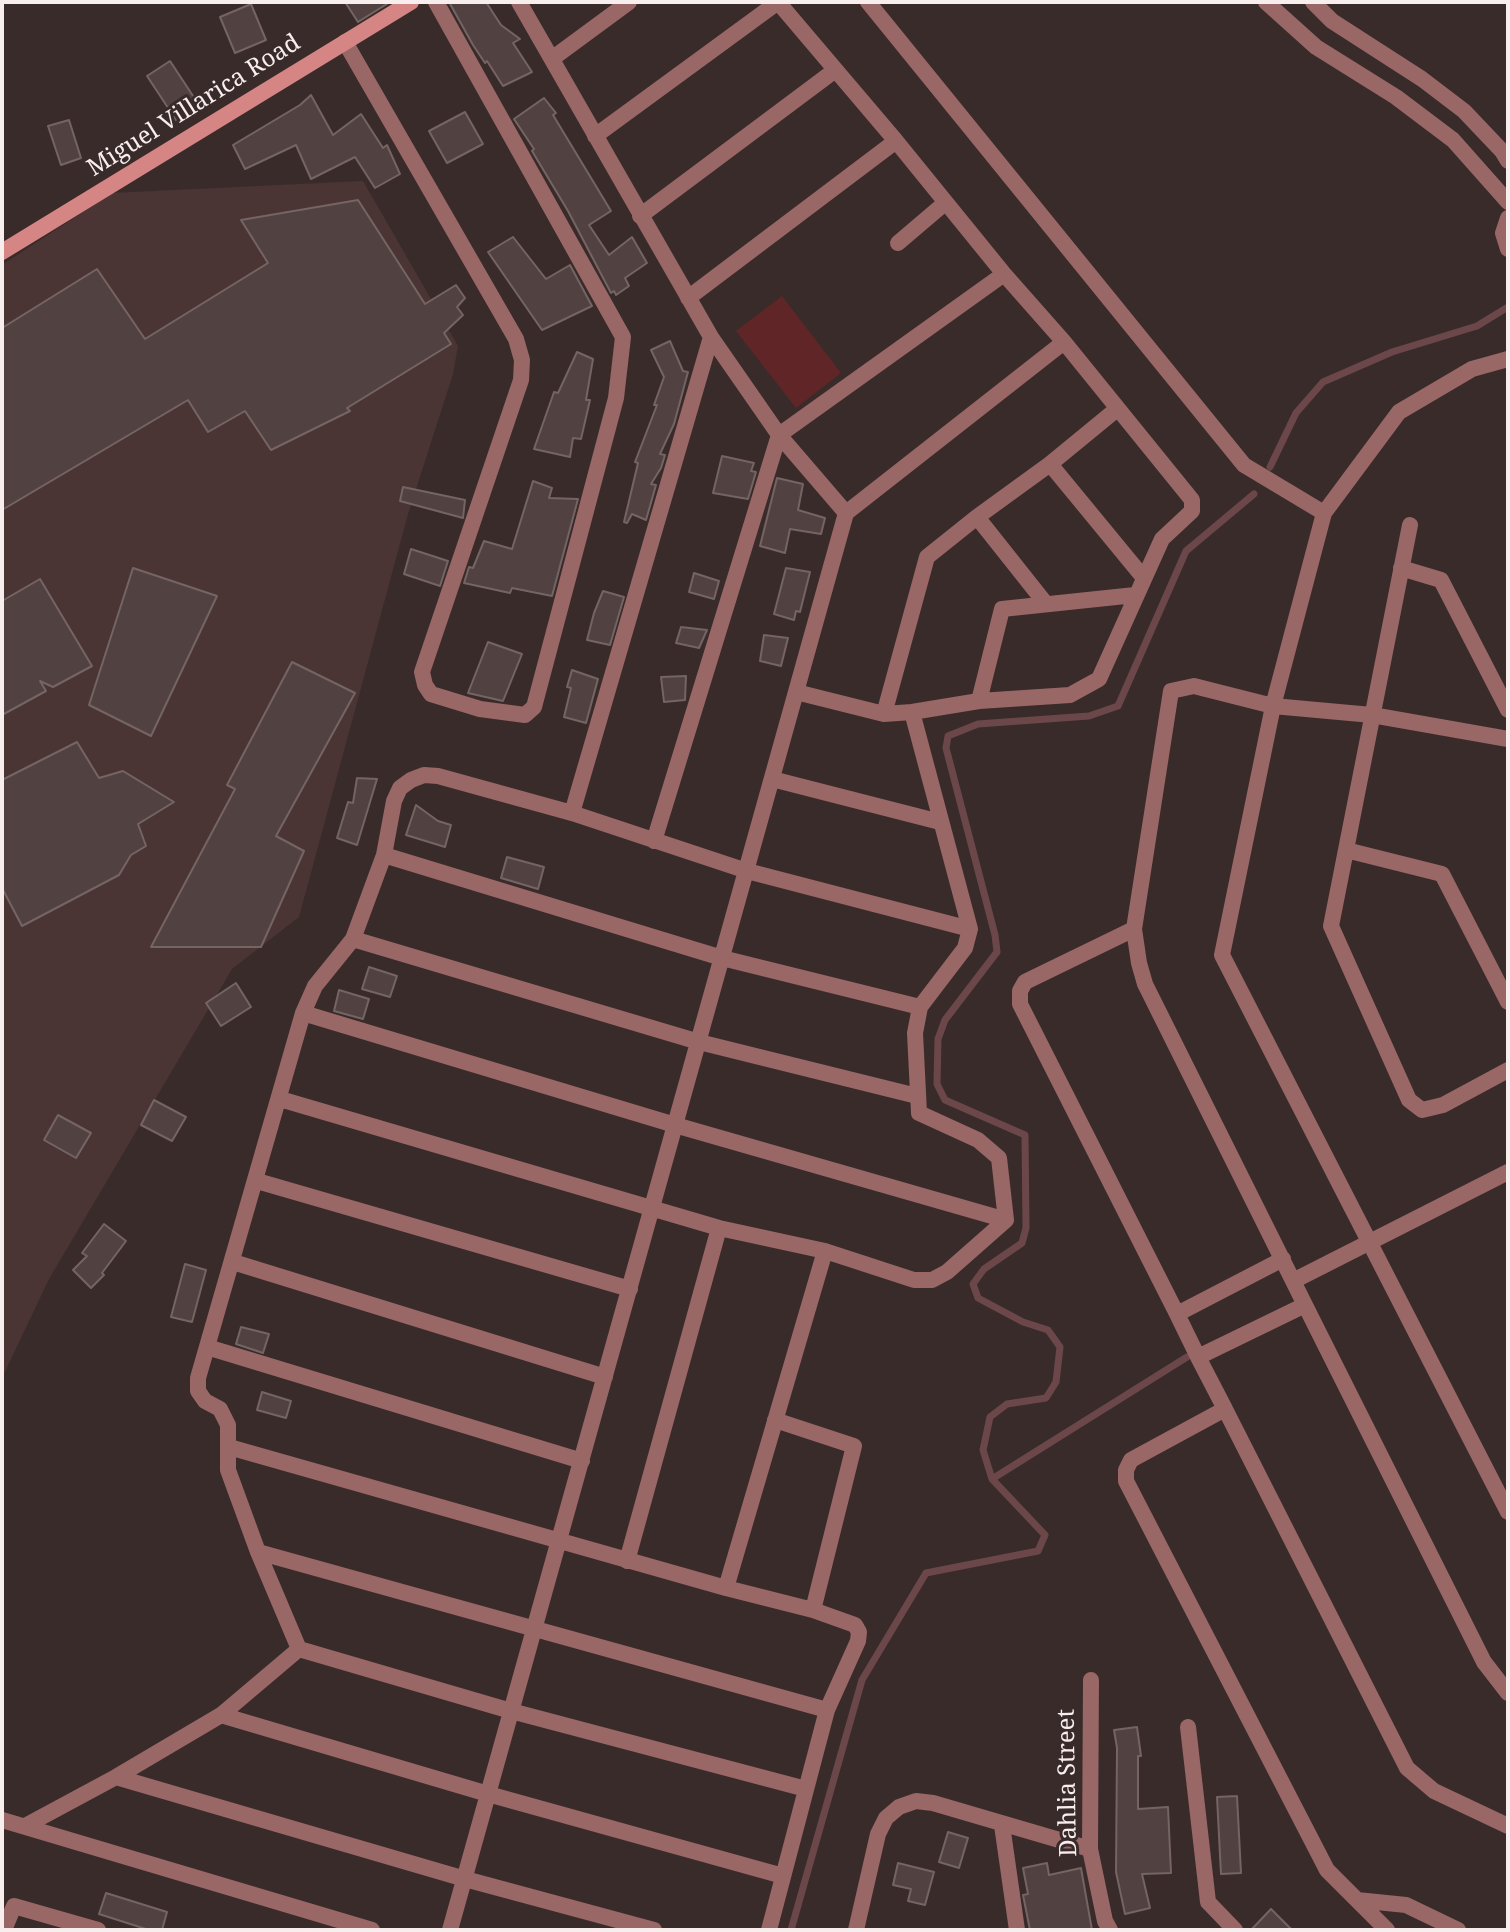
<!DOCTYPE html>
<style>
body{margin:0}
#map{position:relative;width:1510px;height:1932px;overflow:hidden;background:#392b2a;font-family:"Noto Serif",serif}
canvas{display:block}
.frame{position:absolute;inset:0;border:4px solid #f8eeee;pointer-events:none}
</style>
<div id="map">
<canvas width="1510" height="1932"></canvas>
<div class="frame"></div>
</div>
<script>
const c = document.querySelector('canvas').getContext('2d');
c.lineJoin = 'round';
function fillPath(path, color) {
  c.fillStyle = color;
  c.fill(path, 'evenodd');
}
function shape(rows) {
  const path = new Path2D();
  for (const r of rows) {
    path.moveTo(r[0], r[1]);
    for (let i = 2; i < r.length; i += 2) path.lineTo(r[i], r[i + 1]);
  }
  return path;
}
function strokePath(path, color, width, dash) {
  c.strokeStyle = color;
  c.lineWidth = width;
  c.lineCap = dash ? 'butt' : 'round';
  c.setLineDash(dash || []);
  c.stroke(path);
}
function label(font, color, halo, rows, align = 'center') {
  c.font = font + ' "Noto Serif",serif';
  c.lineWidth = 6;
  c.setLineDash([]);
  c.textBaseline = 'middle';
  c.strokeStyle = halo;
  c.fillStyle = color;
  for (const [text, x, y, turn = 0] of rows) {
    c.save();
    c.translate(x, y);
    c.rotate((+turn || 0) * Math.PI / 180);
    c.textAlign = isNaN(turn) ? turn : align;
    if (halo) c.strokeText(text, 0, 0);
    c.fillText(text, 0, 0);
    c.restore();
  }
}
fillPath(shape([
 [363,181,458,346,453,374,408,514,299,917,232,969,49,1279,2,1378,2,265,112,193]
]), '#4a3534');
fillPath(shape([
 [782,296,841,373,796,408,736,331]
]), '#602627');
strokePath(shape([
 [1270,467,1296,413,1323,382,1392,352,1477,326,1508,307],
 [992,1479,1187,1357],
 [791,1930,862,1680,926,1573,1038,1551,1045,1535,992,1479,983,1450,990,1417,1007,1404,1046,1398,1056,1382,1060,1347,1048,1330,1023,1322,978,1298,973,1284,984,1269,1022,1243,1026,1228,1025,1135,945,1100,937,1084,938,1039,945,1020,997,952,995,935,946,748,948,736,978,724,1089,716,1118,706,1186,551,1254,494]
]), '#6c474a', 7);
const building = shape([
 [345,2,390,2,358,22,345,2],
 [449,2,486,2,501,25,520,39,513,43,532,72,503,86,487,61,485,63,473,45,449,2],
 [251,4,266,40,235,53,220,17,251,4],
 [170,61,201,108,178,123,147,76,170,61],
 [311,95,333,135,361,114,383,148,387,145,400,174,375,188,355,157,311,179,296,145,245,169,233,145,300,105,311,95],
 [544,98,556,113,553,115,611,211,589,225,609,255,632,237,647,263,625,278,629,286,616,295,614,291,611,293,568,211,532,151,534,149,514,119,544,98],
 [465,112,483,144,447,163,429,131,465,112],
 [69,120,81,158,61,165,48,126,69,120],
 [358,200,425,304,456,285,465,298,457,307,463,315,444,333,451,344,347,408,350,411,271,450,245,411,208,432,188,400,2,510,2,328,97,269,145,339,268,263,241,220,358,200],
 [513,237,546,279,570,265,592,306,542,330,488,252,513,237],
 [670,341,683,371,688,372,674,424,660,454,665,455,661,468,651,484,656,485,646,520,632,514,627,523,624,522,638,463,635,462,657,405,654,405,664,377,651,350,670,341],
 [577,352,593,359,586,400,590,400,581,439,573,438,570,457,534,449,554,392,558,393,577,352],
 [722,456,754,463,751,471,756,472,748,499,713,493,722,456],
 [777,478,803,484,798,510,825,518,821,534,790,529,785,553,760,546,777,478],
 [533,481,552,488,549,498,578,499,552,596,512,588,510,593,464,583,469,567,473,568,484,541,512,549,533,481],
 [403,487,465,500,463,518,400,501,403,487],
 [411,549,448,561,440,586,404,574,411,549],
 [133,568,217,596,151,736,89,705,133,568],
 [786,568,810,572,800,612,796,611,794,620,774,614,786,568],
 [694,573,719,581,714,599,689,592,694,573],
 [40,579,92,666,53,687,40,681,46,691,2,715,2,601,40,579],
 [603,591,624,597,610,645,587,640,594,613,603,591],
 [681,627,707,630,699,648,676,643,681,627],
 [764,635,788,638,781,666,760,661,764,635],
 [488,642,522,654,503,701,468,693,488,642],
 [292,662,355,693,276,836,304,851,261,947,151,947,235,789,227,785,292,662],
 [572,670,598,679,586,723,564,717,571,688,567,687,572,670],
 [686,676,685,700,664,702,661,677,686,676],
 [77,742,99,778,123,771,174,802,138,824,146,846,131,855,119,875,22,926,2,888,2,780,77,742],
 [357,778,377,779,357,845,337,838,348,802,353,803,357,778],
 [416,805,438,821,451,825,445,847,406,835,416,805],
 [507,857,544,867,538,889,501,878,507,857],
 [369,967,397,976,390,997,362,989,369,967],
 [236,983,251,1007,221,1026,206,1003,236,983],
 [339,990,369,999,363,1019,334,1011,339,990],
 [154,1100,186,1117,172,1141,141,1125,154,1100],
 [58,1115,91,1133,76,1158,44,1140,58,1115],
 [104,1224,126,1241,102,1273,104,1275,91,1288,73,1270,87,1256,82,1253,104,1224],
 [185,1264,206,1270,192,1322,171,1317,185,1264],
 [241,1327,269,1334,263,1353,236,1344,241,1327],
 [262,1392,291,1401,286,1418,257,1410,262,1392],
 [1137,1727,1141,1756,1138,1756,1138,1809,1168,1807,1171,1873,1142,1874,1150,1908,1125,1914,1116,1872,1117,1748,1114,1730,1137,1727],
 [1237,1796,1241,1873,1221,1874,1217,1797,1237,1796],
 [948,1832,968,1838,959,1868,939,1862,948,1832],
 [898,1863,934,1872,925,1905,908,1901,911,1889,893,1885,898,1863],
 [1047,1863,1049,1875,1081,1868,1092,1930,1030,1930,1023,1895,1028,1894,1023,1868,1047,1863],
 [106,1893,167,1912,162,1930,149,1930,99,1914,106,1893],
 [1271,1909,1292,1930,1251,1930,1271,1909]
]);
fillPath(building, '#514241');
strokePath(building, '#746463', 2);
strokePath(shape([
 [778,2,896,141],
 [868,2,1244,465,1324,513],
 [1266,2,1316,47,1396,97,1453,140,1508,202],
 [1313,2,1332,21,1422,79,1464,111,1502,151,1508,161],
 [345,42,516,339,522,360,521,380,422,672,425,685,431,694,480,709,525,715,534,707,616,398,623,337,436,2],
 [553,58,629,2],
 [595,136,778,2],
 [640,216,834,71],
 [1508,218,1503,233,1508,249],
 [898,243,945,203],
 [1508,359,1472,369,1399,412,1324,513,1273,706,1222,955,1508,1512],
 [1050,464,1143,577],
 [846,513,1064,342],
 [977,517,1050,464,1117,409],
 [1410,525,1331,926,1409,1100,1422,1110,1443,1105,1508,1070],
 [1401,568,1441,580,1508,710],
 [796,692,884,714,912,712],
 [979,701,1002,609,1135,595],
 [884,714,927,557,977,517,1046,604],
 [772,779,940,822],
 [572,813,711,337],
 [654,841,779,435,1004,274,896,141,688,298],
 [1346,850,1442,874,1508,1002],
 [384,855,722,958,920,1007],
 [1134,929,1025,982,1020,991,1020,1004,1177,1314,1283,1259],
 [353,939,699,1042,917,1096],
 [303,1013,675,1125,1006,1220],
 [280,1099,719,1228,825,1251,914,1280,932,1280,947,1272,1006,1220,999,1158,978,1140,919,1113,915,1033,920,1007,965,948,970,929,912,712,979,701,1070,695,1099,679,1162,539,1192,511,1192,500,1064,342,1004,274],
 [257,1181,630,1289],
 [233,1262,605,1377],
 [1293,1281,1508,1172],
 [1305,1305,1484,1662,1508,1693],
 [1177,1314,1198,1357,1305,1305,1145,984,1139,963,1134,929,1171,691,1194,686,1273,706,1372,715,1508,739],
 [207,1347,582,1461],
 [1198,1357,1225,1409,1131,1460,1126,1470,1126,1481,1327,1870,1387,1930],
 [1225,1409,1407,1768,1434,1791,1508,1826],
 [775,1420,854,1446,813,1610],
 [229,1447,726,1588,813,1610,855,1625,859,1632,858,1641,827,1710,769,1930],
 [258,1552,827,1710],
 [627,1561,719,1228],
 [726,1588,825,1251],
 [299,1649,511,1711,806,1789],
 [1091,1680,1090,1849,1105,1921,1110,1930],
 [221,1715,488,1794,783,1876],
 [1188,1727,1208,1902,1235,1930],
 [116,1777,465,1879,654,1930],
 [2,1820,372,1930],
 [1002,1825,1017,1930],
 [25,1826,116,1777,221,1715,299,1649,258,1552,228,1470,228,1425,220,1409,205,1401,198,1391,198,1378,303,1013,315,986,353,939,384,855,394,801,400,788,411,780,424,775,438,776,572,813,747,871,970,929],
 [1357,1900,1406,1905,1458,1930],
 [4,1930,14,1906,98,1930],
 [450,1930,846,513,779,435,711,337,519,2],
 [856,1930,878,1834,886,1818,899,1807,916,1801,933,1803,1090,1849]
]), '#996766', 16);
strokePath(shape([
 [2,252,411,2]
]), '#d58584', 16);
label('24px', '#f8eeee', '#392b2a', [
 ["Miguel Villarica Road",194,106,-32],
 ["Dahlia Street",1068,1783,-91]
]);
</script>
